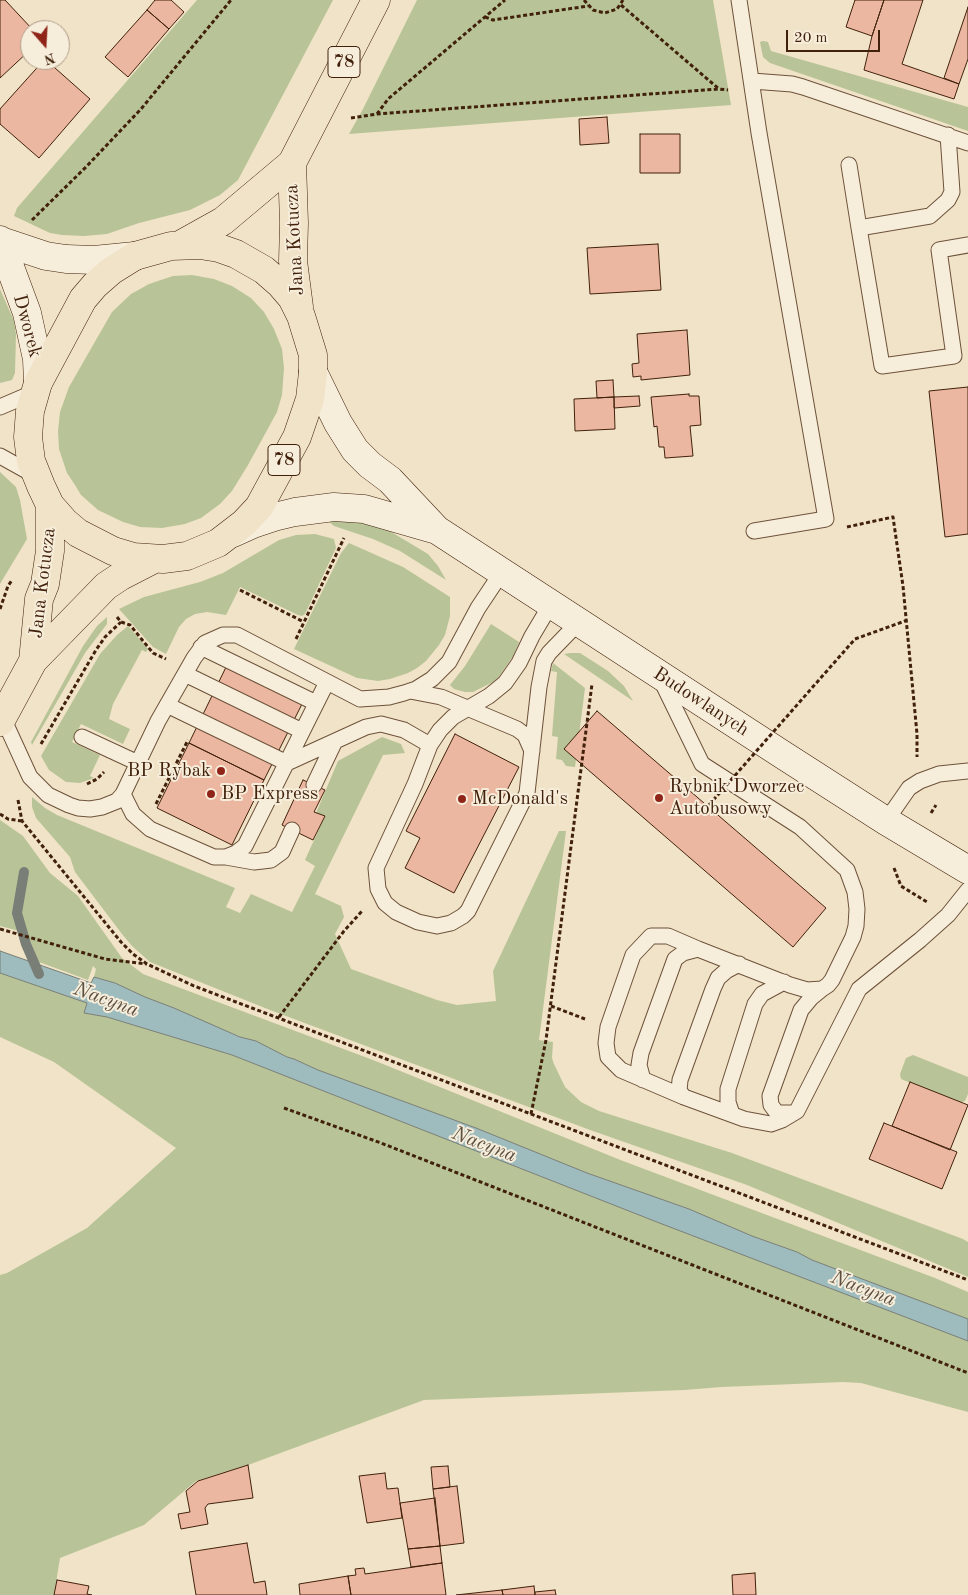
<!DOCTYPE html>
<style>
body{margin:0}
#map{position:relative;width:968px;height:1595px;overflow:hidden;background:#f1e3c7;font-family:"Old Standard TT",serif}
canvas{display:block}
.north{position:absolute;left:20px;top:20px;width:50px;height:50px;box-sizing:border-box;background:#f6eddb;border:1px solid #ae9b88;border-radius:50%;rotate:161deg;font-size:14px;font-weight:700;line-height:20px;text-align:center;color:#41210b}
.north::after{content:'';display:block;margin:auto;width:18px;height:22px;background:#8f2418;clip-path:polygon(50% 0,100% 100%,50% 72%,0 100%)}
.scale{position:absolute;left:786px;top:30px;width:94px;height:22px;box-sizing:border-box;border:2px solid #41210b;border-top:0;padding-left:6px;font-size:15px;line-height:18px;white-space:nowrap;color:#41210b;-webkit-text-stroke:4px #f6eddb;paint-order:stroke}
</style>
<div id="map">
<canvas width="968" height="1595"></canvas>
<div class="north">N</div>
<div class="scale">20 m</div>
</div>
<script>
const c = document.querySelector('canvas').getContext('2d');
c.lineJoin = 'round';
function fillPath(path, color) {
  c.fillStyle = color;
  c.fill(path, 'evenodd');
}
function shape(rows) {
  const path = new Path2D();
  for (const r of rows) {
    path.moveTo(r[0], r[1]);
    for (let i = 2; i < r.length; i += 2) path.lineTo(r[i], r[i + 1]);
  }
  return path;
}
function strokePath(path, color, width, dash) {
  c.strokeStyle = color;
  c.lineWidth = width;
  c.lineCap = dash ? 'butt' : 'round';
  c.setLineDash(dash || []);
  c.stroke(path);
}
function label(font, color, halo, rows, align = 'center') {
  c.font = font + ' "Old Standard TT",serif';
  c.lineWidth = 4;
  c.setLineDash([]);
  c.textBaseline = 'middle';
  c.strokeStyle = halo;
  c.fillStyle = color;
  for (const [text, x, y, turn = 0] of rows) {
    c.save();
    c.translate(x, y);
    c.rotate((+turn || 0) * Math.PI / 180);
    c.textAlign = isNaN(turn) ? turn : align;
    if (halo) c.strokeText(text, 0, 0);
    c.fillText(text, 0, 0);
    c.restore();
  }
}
fillPath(shape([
 [197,0,333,0,238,180,220,195,190,210,139,223,107,234,84,236,62,235,50,233,14,216,17,208],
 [417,0,713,0,731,105,349,134,363,109],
 [763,41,768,42,771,51,968,107,968,131,770,63,763,57,760,42],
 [192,275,214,279,232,286,251,298,264,312,274,329,282,349,284,368,282,395,277,412,248,465,232,491,220,504,201,518,185,524,162,528,140,527,123,522,98,510,81,495,75,485,67,473,59,449,58,431,60,412,69,387,112,312,131,294,149,284,173,276],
 [0,289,14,321,16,334,15,373,12,380,0,383],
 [0,472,16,487,20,500,27,539,0,584],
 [327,520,359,520,388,530,428,554,438,566,446,580,400,551,373,539,334,526],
 [315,534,334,539,336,548,305,614,302,616,298,615,240,587,226,615,207,612,195,614,186,619,179,627,166,654,153,647,119,609,144,597,200,582,223,573,279,540,296,535],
 [349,543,403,567,450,597,450,616,445,635,439,645,426,661,417,668,408,673,390,679,378,681,357,678,294,649,341,553],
 [107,617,107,624,85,653,32,745,31,742,83,646,97,626],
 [491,624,519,642,513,656,498,678,493,682,473,692,465,692,454,689,450,685,465,666],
 [128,626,148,649,146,652,142,650,113,704,109,719,130,729,123,744,81,724,72,742,100,755,90,776,94,778,80,783,66,782,49,770,41,756,100,654,117,635],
 [570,653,580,653,608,671,624,686,633,701,564,654],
 [553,663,585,688,575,767,566,766,562,760,556,759,558,737,552,736,557,672,551,671],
 [382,737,401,744,405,753,383,755,315,894,341,906,344,917,335,934,351,969,437,1000,457,1005,496,1001,493,971,559,831,566,831,539,1040,553,1042,552,1058,554,1064,565,1087,581,1102,599,1111,732,1153,963,1239,968,1242,968,1277,747,1185,590,1130,270,1010,150,962,132,946,122,934,75,872,70,857,36,818,32,807,32,797,45,808,57,815,235,888,226,907,240,913,251,894,292,912,315,866,305,860,324,818,316,813,338,761],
 [0,820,23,836,50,873,78,896,122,958,143,974,373,1060,623,1161,935,1278,968,1292,968,1319,812,1260,797,1252,752,1236,689,1209,587,1173,476,1128,318,1070,294,1059,287,1057,256,1041,240,1037,239,1036,204,1022,174,1008,145,997,115,983,94,977,96,969,93,966,88,980,39,962,27,933,0,926],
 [0,973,87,1003,84,1013,107,1017,232,1055,662,1224,968,1341,968,1412,861,1383,843,1382,722,1387,684,1390,424,1400,248,1465,196,1481,144,1525,60,1558,54,1595,0,1595,0,1275,7,1273,87,1228,176,1148,54,1062,0,1037],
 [913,1055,968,1077,968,1094,965,1101,959,1103,901,1079,900,1074,906,1058]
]), '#b8c497');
const water = shape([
 [0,951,91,983,94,977,115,983,145,997,174,1008,240,1037,256,1041,287,1057,294,1059,318,1070,476,1128,587,1173,689,1209,752,1236,797,1252,812,1260,968,1319,968,1341,662,1224,232,1055,107,1017,84,1013,87,1003,0,973,0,951]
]);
fillPath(water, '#9ebcbe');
strokePath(water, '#797e76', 1);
strokePath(shape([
 [24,872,17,913,26,944,39,974]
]), '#797e76', 10);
const building = shape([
 [0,0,5,0,33,30,30,30,30,50,0,78,0,0],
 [155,0,171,0,184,12,169,29,147,10,155,0],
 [855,0,884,0,872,36,846,27,855,0],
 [884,0,923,0,902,64,959,84,954,99,864,70,872,36,884,0],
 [968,7,968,59,959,84,944,78,968,7],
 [147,10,169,29,128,77,105,57,147,10],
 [44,60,46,60,90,99,39,158,0,124,0,109,44,60],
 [607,117,609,143,580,145,579,119,607,117],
 [640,134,680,134,680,173,640,173,640,134],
 [658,244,661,290,590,294,587,248,658,244],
 [687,330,690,375,641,380,641,376,633,377,632,364,639,363,637,334,687,330],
 [613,380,614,397,597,398,596,381,613,380],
 [968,387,968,534,945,537,929,391,968,387],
 [689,394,689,396,699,396,701,425,690,426,693,456,665,458,664,447,659,447,657,426,654,427,651,397,689,394],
 [639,396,640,406,614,408,614,397,639,396],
 [614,397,615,429,575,431,574,399,614,397],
 [229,661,308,692,264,780,189,743,229,661],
 [597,711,826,908,793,947,564,749,597,711],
 [455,734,519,767,454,893,405,868,420,838,406,831,455,734],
 [189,743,264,780,232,845,157,808,189,743],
 [303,780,325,790,314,812,325,816,313,840,282,825,303,780],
 [910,1082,968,1105,950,1150,892,1126,910,1082],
 [884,1123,957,1152,942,1189,869,1159,884,1123],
 [248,1465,253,1498,208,1504,205,1508,208,1524,181,1529,178,1514,190,1512,186,1491,198,1481,248,1465],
 [448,1466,450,1487,433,1489,431,1467,448,1466],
 [385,1473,387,1489,398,1488,402,1518,367,1523,359,1476,385,1473],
 [457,1486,464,1543,440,1546,433,1489,457,1486],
 [435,1498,440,1546,408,1549,400,1503,435,1498],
 [247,1543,254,1583,265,1581,267,1595,196,1595,189,1552,247,1543],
 [440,1546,442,1563,411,1567,408,1549,440,1546],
 [442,1563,446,1595,351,1595,348,1576,356,1575,355,1569,364,1568,365,1574,442,1563],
 [755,1573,756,1595,733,1595,732,1575,755,1573],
 [348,1576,351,1595,300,1595,299,1584,348,1576],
 [57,1580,89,1586,87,1594,92,1595,54,1595,57,1580],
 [534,1586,535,1595,503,1595,502,1590,534,1586],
 [502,1590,503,1595,456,1595,502,1590],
 [555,1590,556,1595,535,1595,535,1592,555,1590]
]);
fillPath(building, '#ebb7a1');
strokePath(building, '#41210b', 1);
const lane = shape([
 [739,0,759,133,826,519,754,531],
 [752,81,792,84,803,87,968,143],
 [948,135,952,192,948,200,930,216,859,228,882,366,954,356,939,250,968,245],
 [849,165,859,228],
 [0,407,35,392],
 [0,456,36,476],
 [551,604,532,636,519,663,505,683,489,696,453,717,440,730,430,745,415,784,376,868,378,889,385,903,396,912,418,922,437,926,451,923,463,916,468,911,527,793,539,687,544,661,549,653,579,622],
 [201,647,316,703],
 [185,674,302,731],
 [661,680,702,764,800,827,847,870,855,892,857,909,856,926,853,937,832,980,828,985,822,989,807,990,790,985,698,949,668,936,651,936,633,955,608,1027,606,1043,608,1057,621,1070,684,1097,744,1119,771,1124,782,1120,797,1111,859,989,920,940,948,915,968,890],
 [410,691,441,697,517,729,525,735,532,751],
 [167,705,287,763,366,727,381,724,404,730,430,745],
 [3,718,30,777,48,795,69,805,78,808,90,809,102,807,117,801,123,794,158,721,194,658,205,643,223,635,237,635,360,699,389,697,404,693,416,689,432,679,449,662,478,608,502,572],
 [82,737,138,763],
 [314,785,335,741],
 [123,794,133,814,150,829,214,857,226,857,236,853,245,846,327,682],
 [886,821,909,788,920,781,939,774,968,771],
 [226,857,254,862,271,860,282,852,292,830],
 [643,1080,639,1065,641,1053,675,959,683,953,698,949],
 [684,1097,679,1091,680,1080,713,989,718,978,726,971,739,964],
 [793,1113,777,1113,771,1105,770,1096,801,1010,811,998,822,989],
 [732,1114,728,1102,728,1089,755,1004,762,994,784,982]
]);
const secondary = shape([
 [0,240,27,313,37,359,38,383],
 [1,241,46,256,66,259,94,260,135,256],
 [313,372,338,423,355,450,370,465,390,480,437,530,780,753,886,821,968,870],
 [233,533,253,524,274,517,295,512,334,507,364,509,437,530]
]);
const primary = shape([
 [292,163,294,223,293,261,299,307],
 [180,245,223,221,292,163,376,0],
 [200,245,219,248,236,254,264,270,280,284,292,298,301,316,313,355,313,372,310,399,297,437,259,507,244,523,218,543,187,556,163,559,133,557,113,551,78,533,65,522,50,505,41,486,31,461,28,437,30,411,38,383,83,299,95,285,111,271,135,256,171,246,200,245],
 [33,661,39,599,45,584,50,551,50,505],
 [0,722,33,661,106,586,121,576,154,559]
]);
strokePath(lane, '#6d523a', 17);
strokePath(secondary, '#41210b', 29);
strokePath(primary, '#41210b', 29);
strokePath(shape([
 [584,0,593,10,605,13,617,9,623,0],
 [621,5,719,89],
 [485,17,493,20,588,6],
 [377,114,388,99,505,0],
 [351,118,377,114,719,89,728,90],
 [32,220,86,167,141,109,231,0],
 [847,527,893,517,903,586,917,734,917,757],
 [240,590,304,622],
 [0,609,8,586,12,580],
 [117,617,121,622,130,625,153,653,166,659],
 [296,639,344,538],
 [855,639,905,621],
 [41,744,96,650,105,637,121,622],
 [87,784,97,779,104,772],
 [18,800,22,821,121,942,133,954,147,964,194,986,968,1280],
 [156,804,188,740],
 [709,805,706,808,714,814,722,804],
 [931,813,936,805],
 [0,814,8,819,22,821],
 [894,868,901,886,927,902],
 [0,929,105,959,147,964],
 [551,1006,585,1019],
 [279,1017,344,931,363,910],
 [284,1108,381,1143,968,1373],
 [531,1114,546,1040,592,684]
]), '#41210b', 3, [4, 2.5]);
strokePath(lane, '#f6eddb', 15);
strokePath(secondary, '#f6eddb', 28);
strokePath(primary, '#f1e3c7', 28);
strokePath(shape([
 [709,805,855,639]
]), '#41210b', 3, [4, 2.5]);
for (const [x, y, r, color] of [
 [221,771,5,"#8f2418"],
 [211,794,5,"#8f2418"],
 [659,798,5,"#8f2418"],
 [462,799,5,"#8f2418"]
]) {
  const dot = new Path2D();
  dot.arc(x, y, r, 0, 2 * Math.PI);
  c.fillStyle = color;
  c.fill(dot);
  strokePath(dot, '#f6eddb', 2);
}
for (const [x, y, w] of [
 [344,62,32],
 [284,460,32]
]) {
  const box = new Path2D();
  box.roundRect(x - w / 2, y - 15.5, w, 31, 4);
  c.fillStyle = '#f6eddb';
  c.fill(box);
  strokePath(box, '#41210b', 1);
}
label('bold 18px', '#41210b', null, [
 ["78",344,62],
 ["78",284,460]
]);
label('19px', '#41210b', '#f6eddb', [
 ["Jana Kotucza",295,240,-93],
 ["Dworek",27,326,75],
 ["Jana Kotucza",43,583,-83],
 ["Budowlanych",701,702,33]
]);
label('19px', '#41210b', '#f6eddb', [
 ["BP Rybak",211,771,"right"],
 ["Rybnik Dworzec",669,787],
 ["Autobusowy",669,809],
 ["BP Express",221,794],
 ["McDonald's",472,799]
], 'left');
label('italic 20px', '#5d5041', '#f6eddb', [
 ["Nacyna",106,1000,20],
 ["Nacyna",484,1145,21],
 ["Nacyna",863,1289,21]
]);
</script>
